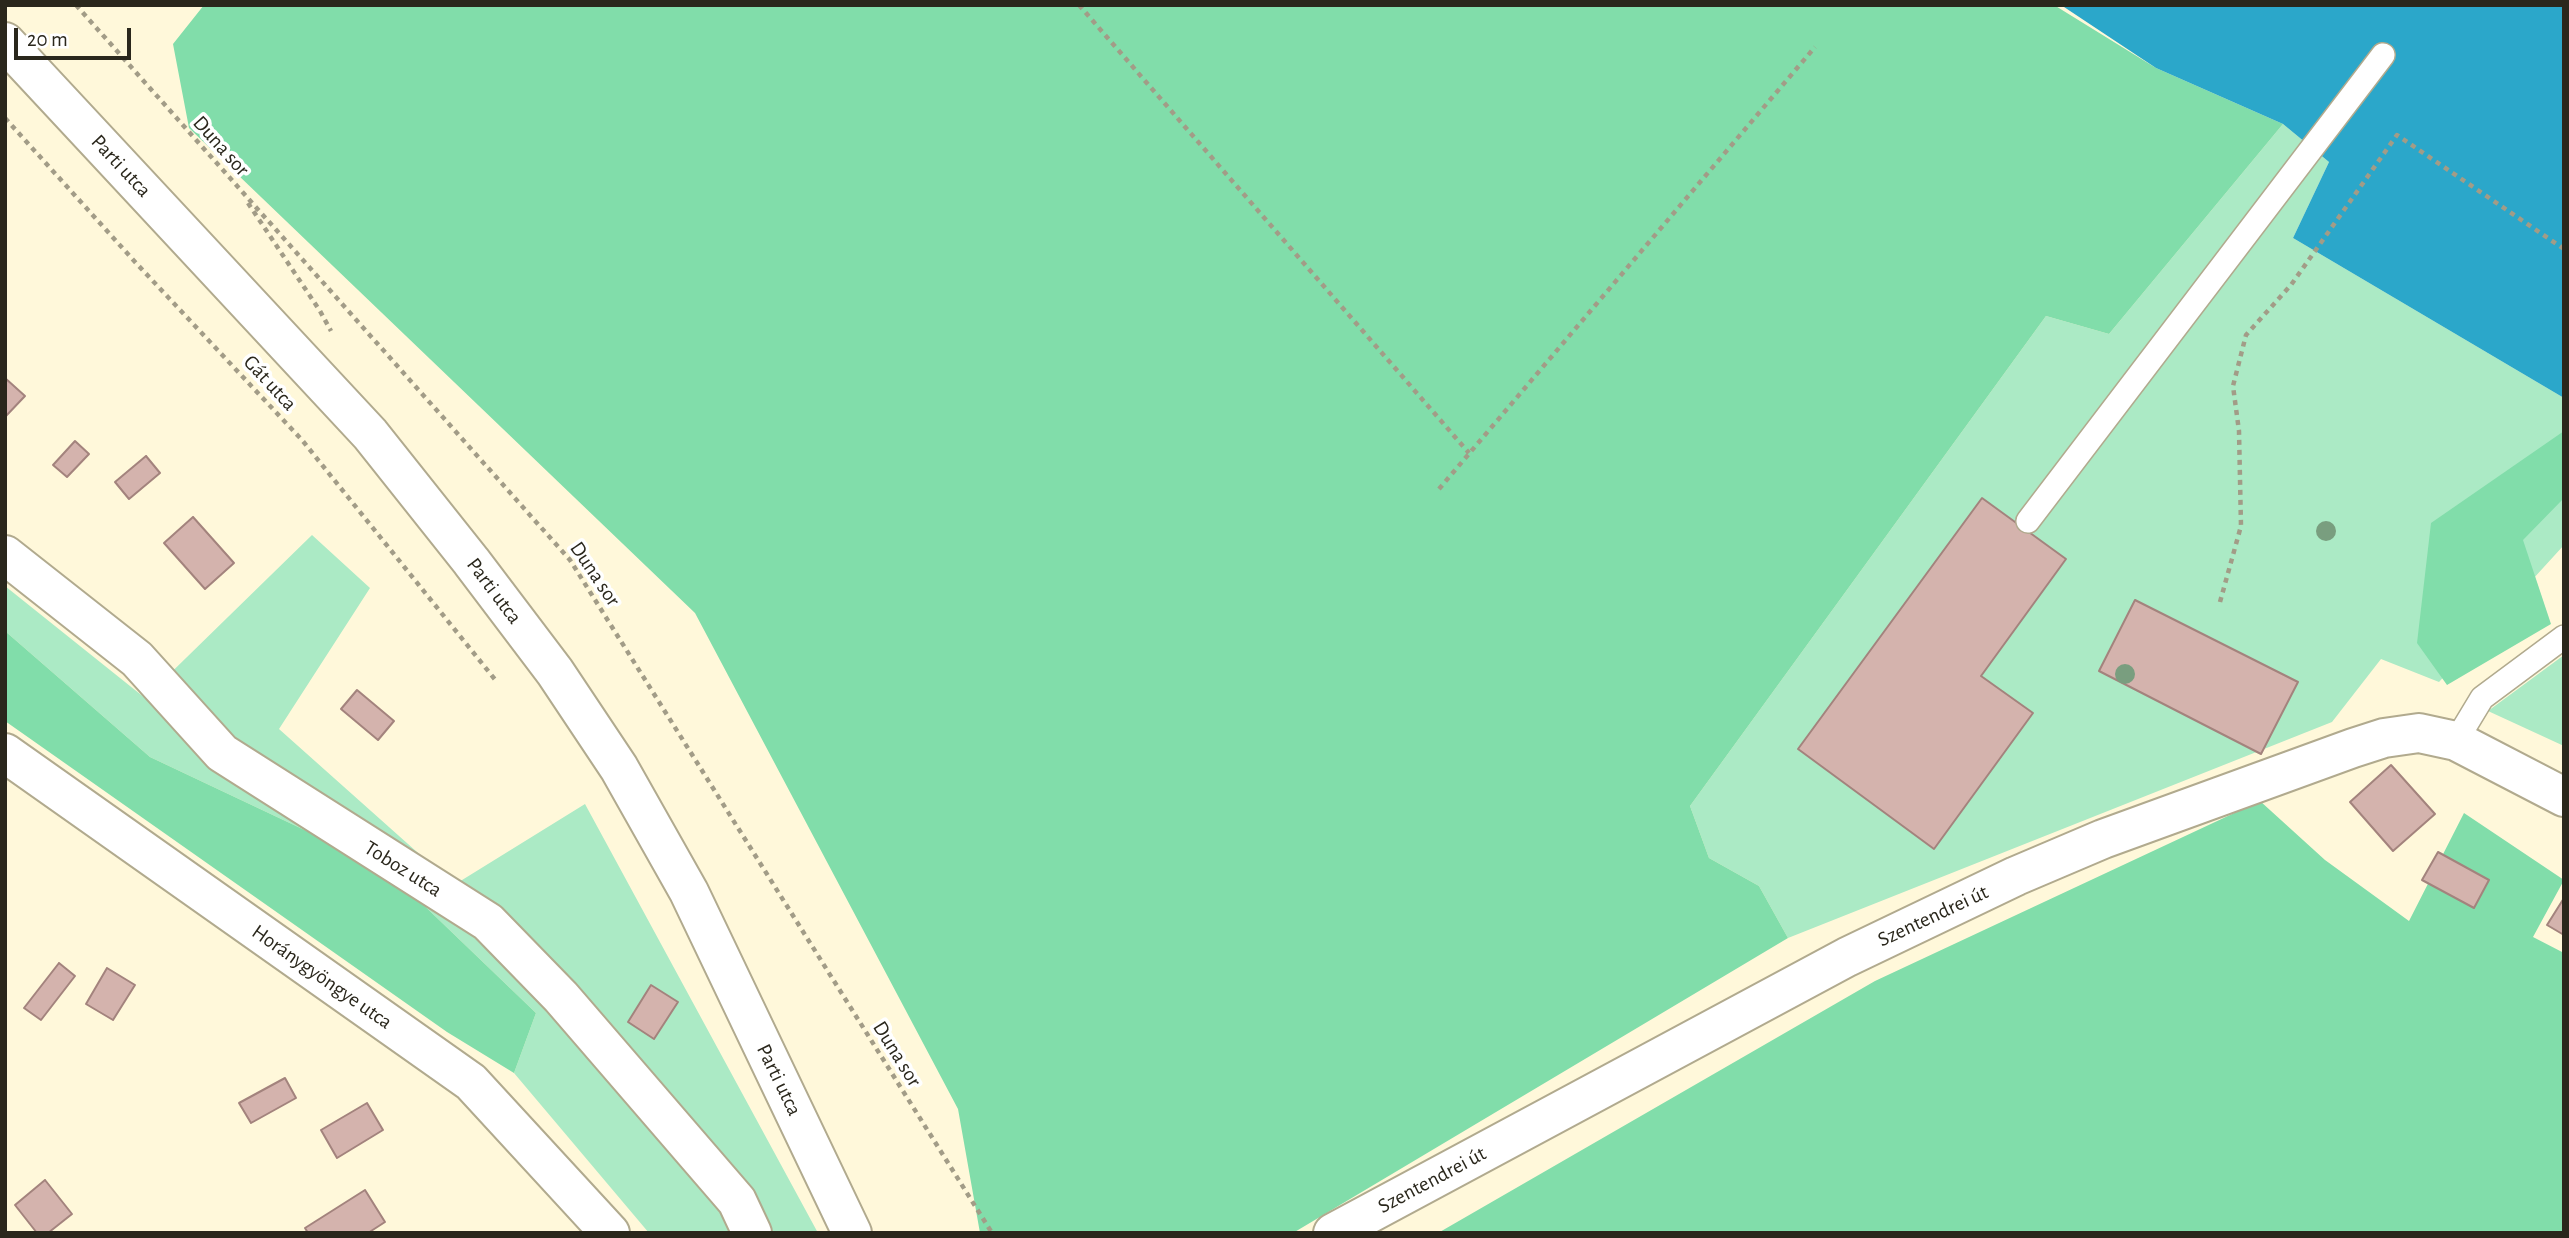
<!DOCTYPE html>
<meta charset="utf-8">
<style>
body{margin:0}
#map{position:relative;width:2569px;height:1238px;overflow:hidden;background:#fff8da;font-family:"Alegreya Sans",sans-serif}
canvas{display:block}
.frame{position:absolute;inset:0;border:7px solid #2a271c;pointer-events:none}
.scale{position:absolute;left:14px;top:28px;width:117px;height:32px;box-sizing:border-box;border:4px solid #2a271c;border-top:0;padding-left:9px;font-size:21px;line-height:24px;white-space:nowrap;color:#2a271c;-webkit-text-stroke:5px #fff;paint-order:stroke}
</style>
<div id="map">
<canvas width="2569" height="1238"></canvas>
<div class="frame"></div>
<div class="scale">20 m</div>
</div>
<script>
const c = document.querySelector('canvas').getContext('2d');
c.lineJoin = 'round';
function fillPath(path, color) {
  c.fillStyle = color;
  c.fill(path, 'evenodd');
}
function shape(rows) {
  const path = new Path2D();
  for (const r of rows) {
    path.moveTo(r[0], r[1]);
    for (let i = 2; i < r.length; i += 2) path.lineTo(r[i], r[i + 1]);
  }
  return path;
}
function strokePath(path, color, width, dash) {
  c.strokeStyle = color;
  c.lineWidth = width;
  c.lineCap = dash ? 'butt' : 'round';
  c.setLineDash(dash || []);
  c.stroke(path);
}
function label(font, color, halo, rows, align = 'center') {
  c.font = font + ' "Alegreya Sans",sans-serif';
  c.lineWidth = 7;
  c.setLineDash([]);
  c.textBaseline = 'middle';
  c.strokeStyle = halo;
  c.fillStyle = color;
  for (const [text, x, y, turn = 0] of rows) {
    c.save();
    c.translate(x, y);
    c.rotate((+turn || 0) * Math.PI / 180);
    c.textAlign = isNaN(turn) ? turn : align;
    if (halo) c.strokeText(text, 0, 0);
    c.fillText(text, 0, 0);
    c.restore();
  }
}
fillPath(shape([
 [2283,124,2329,162,2293,238,2564,398,2564,545,2439,682,2381,659,2332,722,1788,938,1759,886,1709,858,1690,806,2046,316,2109,334],
 [312,535,370,588,279,729,454,885,585,804,818,1233,649,1233,514,1073,536,1013,385,868,150,757,5,631,5,586,145,698],
 [2564,655,2564,746,2488,711]
]), '#abeac5');
fillPath(shape([
 [204,5,2054,5,2156,68,2283,124,2109,334,2046,316,1690,806,1709,858,1759,886,1788,938,1293,1233,980,1233,958,1109,695,613,189,128,173,44],
 [2564,431,2564,498,2523,540,2551,624,2447,685,2417,643,2431,523],
 [5,631,150,757,385,868,536,1013,514,1073,447,1032,5,721],
 [2260,801,2325,860,2409,921,2464,813,2564,880,2533,937,2564,953,2564,1233,1438,1233,1875,981]
]), '#81ddaa');
fillPath(shape([
 [2061,5,2564,5,2564,398,2293,238,2329,162,2283,124,2156,68]
]), '#2ba7ca');
const building = shape([
 [5,378,25,396,5,417,5,378],
 [75,441,89,454,67,477,53,465,75,441],
 [146,456,160,473,129,499,115,482,146,456],
 [1982,498,2066,559,1981,676,2033,713,1934,849,1798,749,1982,498],
 [193,517,234,563,205,589,164,543,193,517],
 [2135,600,2298,682,2261,754,2099,671,2135,600],
 [357,690,394,721,378,740,341,709,357,690],
 [2391,765,2435,814,2393,851,2350,802,2391,765],
 [2438,852,2489,880,2474,908,2422,880,2438,852],
 [2564,898,2564,935,2547,925,2564,898],
 [59,963,75,976,41,1020,24,1008,59,963],
 [107,968,135,985,113,1020,86,1004,107,968],
 [651,985,678,1002,654,1039,628,1022,651,985],
 [285,1078,296,1098,251,1123,239,1103,285,1078],
 [367,1103,383,1130,337,1158,321,1130,367,1103],
 [45,1180,72,1214,48,1233,37,1233,15,1205,45,1180],
 [365,1190,385,1222,368,1233,308,1233,305,1228,365,1190]
]);
fillPath(building, '#d4b3ad');
strokePath(building, '#a3837d', 2);
const lane = shape([
 [2028,521,2383,55],
 [2456,741,2482,698,2564,637]
]);
const street = shape([
 [5,42,370,434,471,561,555,672,619,768,689,892,852,1233],
 [5,555,137,659,222,753,488,922,561,997,737,1201,752,1233],
 [5,753,471,1082,610,1233]
]);
const secondary = shape([
 [1333,1233,1847,957,2016,876,2103,839,2353,748,2384,738,2419,733,2456,741,2564,797]
]);
strokePath(lane, '#b1aa8e', 26);
strokePath(street, '#b1aa8e', 42);
strokePath(secondary, '#b1aa8e', 42);
strokePath(shape([
 [76,5,570,560,992,1233],
 [1079,5,1469,453],
 [5,118,136,263,302,440,497,682],
 [248,203,320,311,331,331],
 [1439,489,1815,47],
 [2220,602,2241,526,2239,431,2233,386,2246,335,2291,285,2397,135,2564,249]
]), '#a29c87', 4.5, [5, 5]);
strokePath(lane, '#fff', 23);
strokePath(street, '#fff', 38);
strokePath(secondary, '#fff', 38);
c.fillStyle = '#799e7f';
for (const [x, y] of [
 [2326,531],
 [2125,674]
]) {
  c.beginPath();
  c.arc(x, y, 10, 0, 2 * Math.PI);
  c.fill();
}
label('21px', '#2a271c', '#fff', [
 ["Duna sor",221,146,48],
 ["Parti utca",121,166,47],
 ["Gát utca",270,383,47],
 ["Duna sor",595,574,56],
 ["Parti utca",494,591,53],
 ["Toboz utca",403,869,32],
 ["Szentendrei út",1933,916,-25],
 ["Horánygyöngye utca",322,977,35],
 ["Duna sor",897,1054,58],
 ["Parti utca",779,1080,64],
 ["Szentendrei út",1432,1180,-28]
]);
</script>
